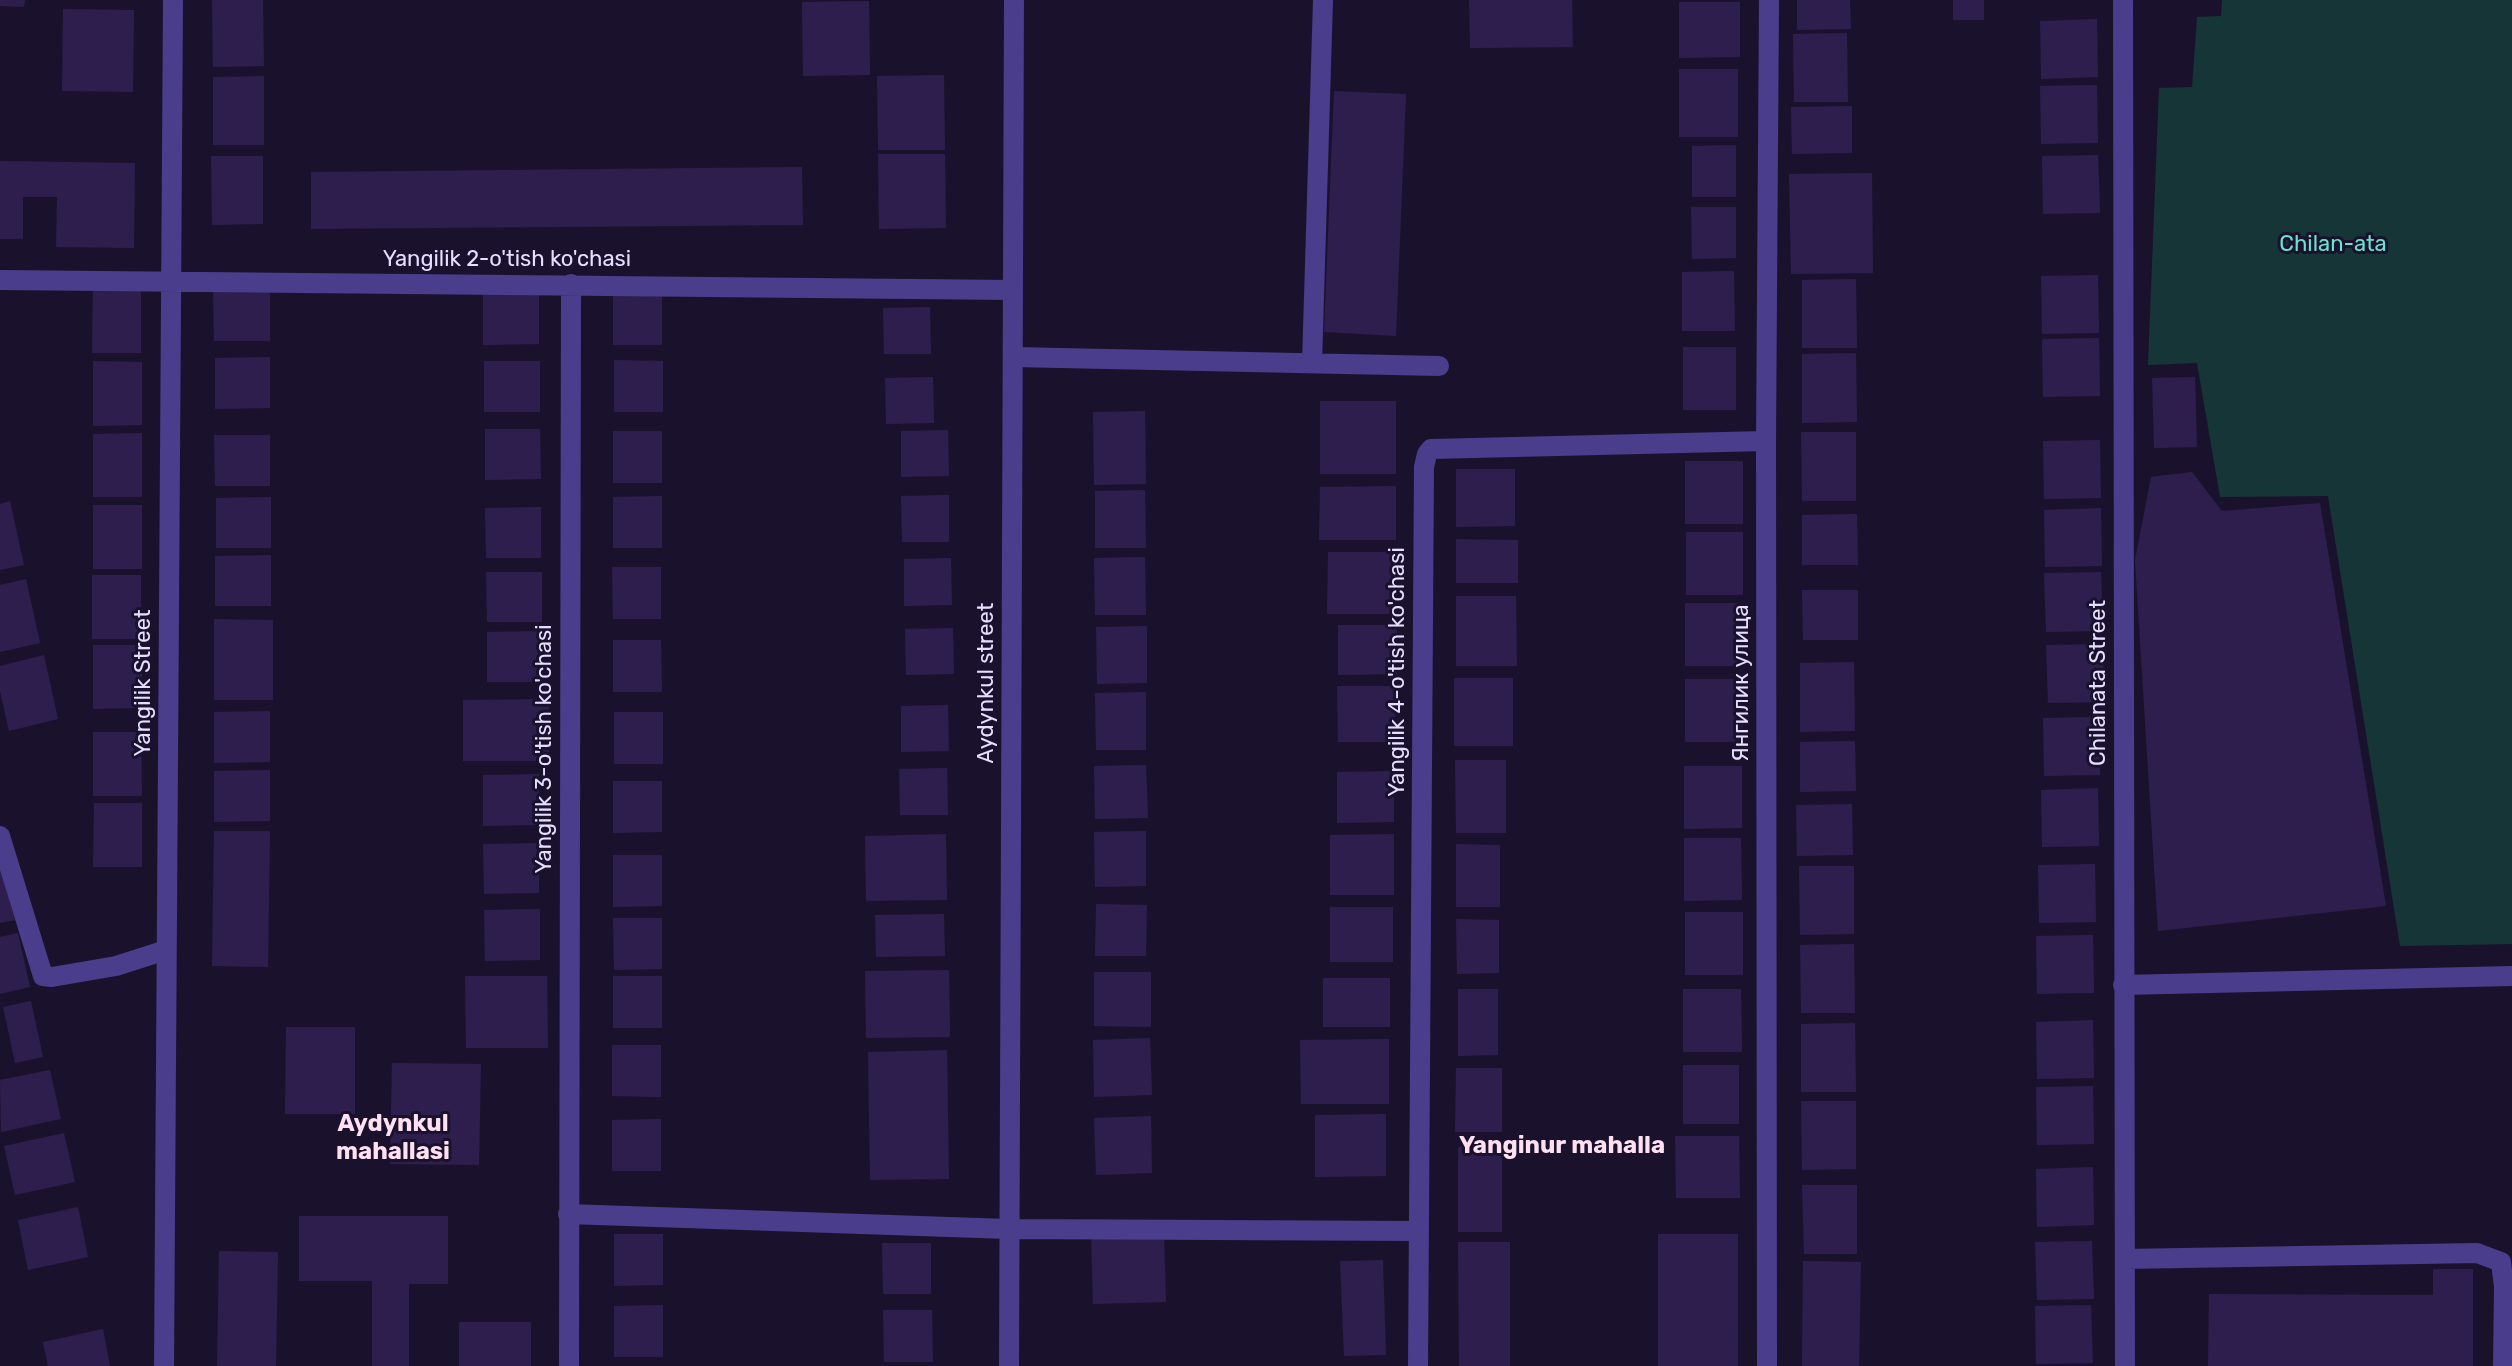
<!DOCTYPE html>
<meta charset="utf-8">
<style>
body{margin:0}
canvas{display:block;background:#1a122d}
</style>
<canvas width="2512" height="1366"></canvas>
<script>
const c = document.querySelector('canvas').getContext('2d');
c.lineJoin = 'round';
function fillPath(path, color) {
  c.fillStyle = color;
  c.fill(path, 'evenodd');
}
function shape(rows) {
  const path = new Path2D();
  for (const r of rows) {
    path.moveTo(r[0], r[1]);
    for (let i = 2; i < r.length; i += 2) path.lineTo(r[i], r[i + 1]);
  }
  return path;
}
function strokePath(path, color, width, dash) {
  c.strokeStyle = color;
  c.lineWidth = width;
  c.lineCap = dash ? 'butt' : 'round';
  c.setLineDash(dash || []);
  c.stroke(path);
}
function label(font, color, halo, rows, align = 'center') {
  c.font = font + ' Rubik,sans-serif';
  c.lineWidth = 6;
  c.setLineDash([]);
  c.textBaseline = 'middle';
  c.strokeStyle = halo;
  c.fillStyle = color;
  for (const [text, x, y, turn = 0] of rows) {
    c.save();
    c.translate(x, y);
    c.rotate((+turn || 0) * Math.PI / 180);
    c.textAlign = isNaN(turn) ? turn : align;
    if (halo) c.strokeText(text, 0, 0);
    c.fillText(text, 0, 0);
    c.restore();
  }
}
fillPath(shape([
 [2222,0,2512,0,2512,944,2400,946,2328,496,2220,497,2197,363,2148,365,2159,88,2192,87,2197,17,2221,16]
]), '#153537');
fillPath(shape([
 [0,0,25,0,24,7,0,6],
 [212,0,263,0,264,66,213,67],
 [1469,0,1572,0,1573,47,1470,48],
 [1797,0,1850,0,1851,29,1797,30],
 [1953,0,1984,0,1984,20,1953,20],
 [869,1,870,75,803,76,802,2],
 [1679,2,1740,2,1740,57,1679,58],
 [63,9,134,10,133,92,62,91],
 [2097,19,2098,77,2041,79,2040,21],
 [1847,33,1848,102,1794,102,1793,34],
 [1679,69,1738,69,1738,137,1679,137],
 [944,75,945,150,878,150,877,76],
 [264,76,264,145,213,145,213,77],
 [2097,85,2098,143,2041,144,2040,86],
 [1334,91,1406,94,1396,336,1324,332],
 [1852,106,1852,153,1792,154,1791,107],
 [1736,145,1736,197,1692,197,1692,146],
 [878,154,945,154,946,228,879,229],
 [2098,155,2100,213,2043,214,2042,156],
 [211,156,263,156,263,224,212,225],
 [0,161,135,163,134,248,56,247,57,197,23,197,23,239,0,239],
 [802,167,803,225,311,229,311,172],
 [1872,173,1873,273,1791,274,1789,174],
 [1691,207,1736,207,1736,258,1692,259],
 [1734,271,1735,331,1682,331,1682,272],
 [2098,275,2099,333,2042,334,2041,276],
 [1856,279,1857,348,1802,348,1802,280],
 [93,289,141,289,141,353,92,353],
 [213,290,270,290,270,341,214,341],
 [613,293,662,293,662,345,613,345],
 [483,294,539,294,539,344,483,345],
 [930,307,931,354,884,354,883,308],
 [2099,338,2100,396,2043,397,2042,339],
 [1683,347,1736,347,1736,410,1683,410],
 [1856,353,1857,422,1802,423,1802,354],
 [270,357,270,408,215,409,215,358],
 [614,360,663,361,663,412,614,412],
 [93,361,142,362,142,425,93,426],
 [484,361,540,361,540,412,484,412],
 [933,377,934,423,886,424,885,378],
 [2195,377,2197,447,2154,448,2152,378],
 [1320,401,1396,401,1396,474,1320,474],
 [1145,411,1146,484,1094,485,1093,412],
 [485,429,540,429,541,479,485,480],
 [948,430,949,476,901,477,901,431],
 [613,431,662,431,662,483,613,483],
 [1801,432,1856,432,1856,501,1802,501],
 [142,433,142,497,93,497,93,434],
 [214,435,270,435,270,486,215,486],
 [2100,440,2101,498,2044,499,2043,441],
 [1685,461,1743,461,1743,524,1685,524],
 [1456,469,1515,469,1515,526,1456,527],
 [2192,472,2222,511,2320,503,2386,906,2158,931,2135,560,2151,477],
 [1396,486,1396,540,1319,540,1320,487],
 [1145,490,1146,548,1095,548,1095,491],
 [949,495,949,542,902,542,901,496],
 [662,496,662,548,613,548,613,497],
 [271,497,271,548,216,548,216,498],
 [10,501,24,565,0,570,0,504],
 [93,505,142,505,142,569,93,569],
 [541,507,541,558,486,558,485,508],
 [2101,508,2102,566,2045,567,2044,510],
 [1857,514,1858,565,1802,565,1802,515],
 [1686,532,1743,532,1743,595,1686,595],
 [1456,539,1518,540,1518,583,1456,583],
 [1328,552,1394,552,1394,614,1327,614],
 [271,555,271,606,215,606,215,556],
 [1145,557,1146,615,1095,615,1094,558],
 [951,558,952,605,904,606,904,559],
 [612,567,661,567,661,619,613,619],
 [486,572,542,572,542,622,487,622],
 [2101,572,2103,631,2046,632,2044,573],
 [92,575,141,575,141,639,92,639],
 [26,579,40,643,0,652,0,585],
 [1802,590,1858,590,1858,640,1803,640],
 [1456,596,1516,596,1517,666,1456,666],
 [1685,603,1743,603,1743,666,1685,666],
 [214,619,273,620,273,700,214,700],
 [1338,625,1397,625,1397,674,1338,675],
 [1147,626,1147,683,1097,684,1096,627],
 [953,628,954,674,906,675,905,629],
 [542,631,543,682,487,682,487,632],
 [613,640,661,640,662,692,613,692],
 [2103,644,2104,702,2048,703,2046,645],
 [93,645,142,645,142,708,93,709],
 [44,655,58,719,9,731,0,691,0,666],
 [1854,662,1855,731,1800,732,1800,663],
 [1454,678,1513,678,1513,746,1454,746],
 [1685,679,1742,679,1742,742,1685,742],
 [1337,686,1395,686,1395,742,1338,742],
 [1146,692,1146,750,1096,750,1095,693],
 [549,699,549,761,463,761,463,700],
 [948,705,949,751,901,752,901,706],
 [270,711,270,762,214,763,214,712],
 [614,712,663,712,663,764,614,764],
 [2099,717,2100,775,2044,776,2043,718],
 [93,732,141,732,142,796,93,796],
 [1855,741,1856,791,1800,792,1800,742],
 [1455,760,1506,760,1506,833,1456,833],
 [1146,765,1148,818,1095,819,1094,766],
 [1684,766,1742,766,1742,828,1684,829],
 [947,768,948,815,900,815,899,769],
 [270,770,270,821,214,822,214,771],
 [1394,771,1394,822,1337,823,1337,772],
 [539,774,539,825,483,826,483,775],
 [613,781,662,781,662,832,613,833],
 [2098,788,2099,846,2042,847,2041,790],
 [94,803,142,803,142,867,93,867],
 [1852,804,1853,855,1797,856,1796,805],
 [214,831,270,831,268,967,212,966],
 [1146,831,1146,886,1095,887,1094,832],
 [946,834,947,900,866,901,865,836],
 [1394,834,1394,895,1330,895,1330,835],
 [1684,838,1741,838,1742,900,1684,901],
 [539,843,539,893,484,894,483,844],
 [1456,844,1500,845,1500,907,1456,907],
 [613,855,662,855,662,906,613,907],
 [0,864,15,920,0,923],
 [2095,864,2096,922,2039,923,2038,865],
 [1799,866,1854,866,1854,934,1800,935],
 [1096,904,1147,905,1146,956,1095,956],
 [1330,907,1393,907,1393,962,1330,962],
 [540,909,540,960,485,961,484,910],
 [1685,912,1743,912,1743,975,1685,975],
 [944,914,945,956,876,957,875,915],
 [613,918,662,918,662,969,614,970],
 [1456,919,1499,920,1499,973,1457,974],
 [18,933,30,987,0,994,0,937],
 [2093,935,2094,993,2037,994,2036,936],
 [1854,944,1855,1013,1801,1013,1800,945],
 [949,970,950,1037,866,1038,865,971],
 [1094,972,1151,972,1151,1027,1094,1026],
 [465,976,547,976,548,1048,466,1048],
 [613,976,662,976,662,1028,613,1028],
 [1323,978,1390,978,1390,1027,1323,1027],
 [1458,989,1498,989,1498,1055,1458,1056],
 [1683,989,1741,989,1742,1052,1683,1052],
 [31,1001,43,1057,15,1063,3,1007],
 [2093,1020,2094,1078,2037,1079,2036,1022],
 [1855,1023,1856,1092,1801,1092,1801,1024],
 [286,1027,355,1027,355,1114,285,1114],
 [1150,1038,1152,1095,1094,1097,1093,1040],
 [1389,1039,1389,1104,1301,1104,1300,1040],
 [612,1045,661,1045,661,1097,612,1096],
 [947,1050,949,1179,870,1180,868,1052],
 [392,1063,481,1064,479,1165,390,1164],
 [1683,1065,1739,1065,1739,1124,1683,1124],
 [1456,1068,1502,1068,1502,1132,1455,1132],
 [50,1070,61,1119,1,1132,0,1080],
 [2093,1086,2094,1144,2037,1145,2036,1087],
 [1801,1101,1856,1101,1856,1169,1802,1170],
 [1386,1114,1386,1176,1315,1177,1315,1115],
 [1151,1116,1152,1173,1096,1175,1094,1118],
 [661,1119,661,1171,612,1171,612,1120],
 [64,1133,75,1182,15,1195,4,1146],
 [1675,1136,1739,1136,1740,1198,1676,1198],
 [1458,1147,1502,1147,1502,1232,1458,1232],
 [2093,1167,2094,1225,2037,1227,2036,1169],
 [1802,1185,1857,1185,1857,1254,1804,1254],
 [78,1207,88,1257,28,1270,18,1220],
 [299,1216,448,1216,448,1284,409,1284,409,1366,372,1366,372,1281,299,1281],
 [1164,1233,1166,1302,1093,1304,1091,1235],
 [614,1234,663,1234,663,1285,614,1286],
 [1658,1234,1738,1234,1738,1366,1658,1366],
 [2092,1241,2094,1299,2037,1300,2035,1242],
 [1458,1242,1510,1242,1510,1366,1459,1366],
 [882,1243,931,1243,931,1294,883,1294],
 [219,1251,278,1252,276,1366,217,1366],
 [1383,1260,1386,1355,1344,1356,1340,1261],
 [1803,1261,1861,1262,1859,1366,1802,1366],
 [2433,1269,2473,1269,2473,1366,2208,1366,2209,1294,2433,1295],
 [663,1305,663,1357,614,1357,614,1306],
 [2091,1305,2093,1363,2036,1364,2035,1306],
 [883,1310,932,1310,933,1362,884,1362],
 [459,1322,531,1322,531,1366,459,1366],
 [103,1329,110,1366,48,1366,43,1342]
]), '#2d1e4e');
strokePath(shape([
 [2123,0,2125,1366],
 [0,280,1013,290],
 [1013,357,1439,366],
 [1312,363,1323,0],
 [0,836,43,976,52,977,116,966,166,950],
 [2123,985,2512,976],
 [568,1214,1008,1229,1419,1231],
 [2125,1259,2477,1253,2501,1262,2504,1287,2503,1366],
 [164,1366,173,0],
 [569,1366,571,284],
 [1009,1366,1014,0],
 [1418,1366,1424,467,1427,454,1431,449,1766,441],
 [1767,1366,1766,441,1769,0]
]), '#493d8c', 20);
label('22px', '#68e2d1', '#1a122d', [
 ["Chilan-ata",2333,245]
]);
label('22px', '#e6deff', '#1a122d', [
 ["Yangilik 2-o'tish ko'chasi",507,260],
 ["Yangilik 4-o'tish ko'chasi",1398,672,-90],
 ["Yangilik Street",144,683,-90],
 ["Aydynkul street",987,683,-90],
 ["Янгилик улица",1742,683,-90],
 ["Chilanata Street",2099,683,-90],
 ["Yangilik 3-o'tish ko'chasi",545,749,-90]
]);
label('bold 24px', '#ffe0f0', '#1a122d', [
 ["Aydynkul",393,1124],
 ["mahallasi",393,1152],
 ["Yanginur mahalla",1562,1146]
]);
</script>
